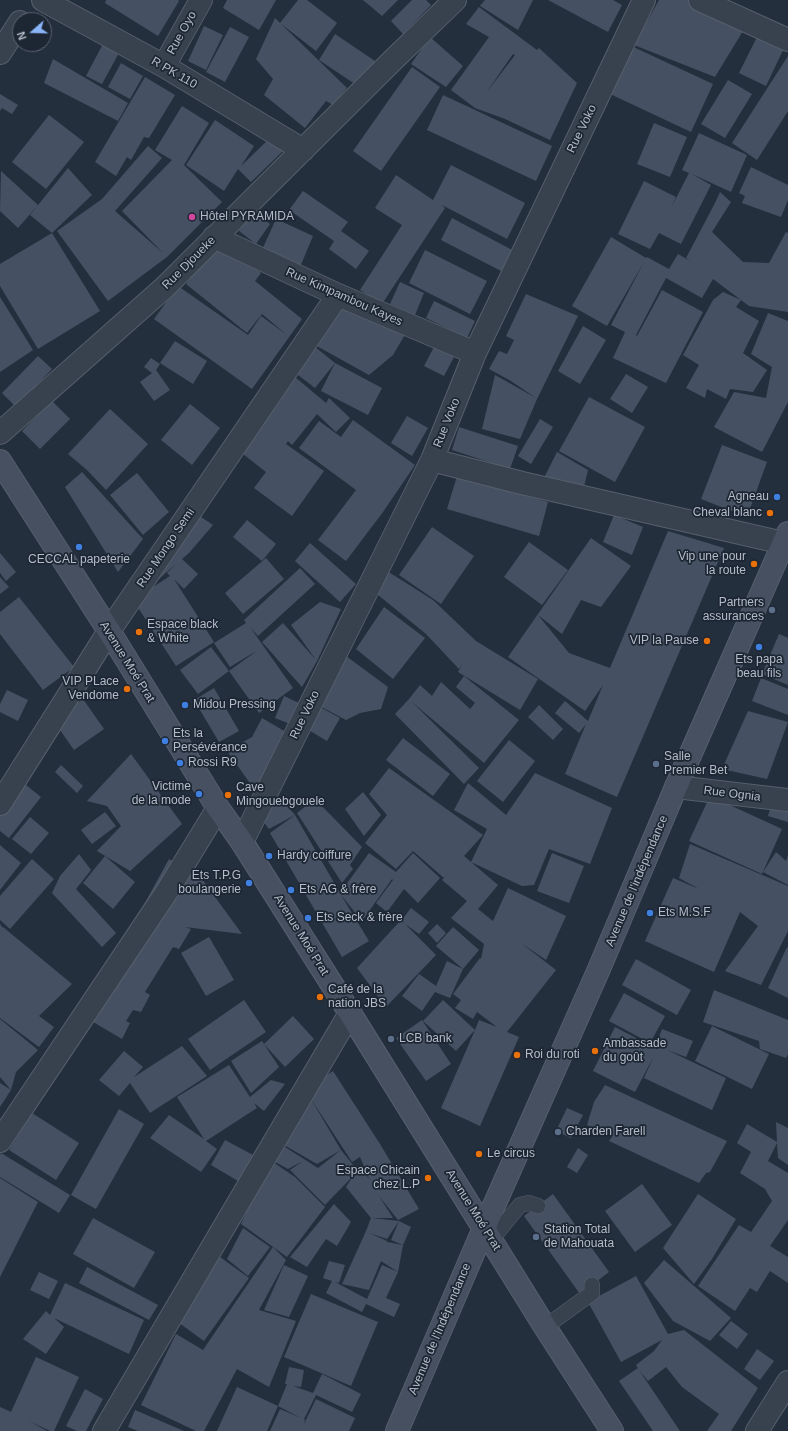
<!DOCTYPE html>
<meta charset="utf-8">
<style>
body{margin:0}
#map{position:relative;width:788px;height:1431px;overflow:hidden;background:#242f3e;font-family:Helvetica,sans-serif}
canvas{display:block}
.north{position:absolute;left:12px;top:12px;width:40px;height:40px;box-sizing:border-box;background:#1d2633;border:1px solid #59626f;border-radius:50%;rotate:250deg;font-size:11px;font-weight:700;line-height:16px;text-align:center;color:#b4bcc9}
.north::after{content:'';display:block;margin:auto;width:14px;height:18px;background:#8ab4f8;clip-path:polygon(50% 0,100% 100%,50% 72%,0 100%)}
</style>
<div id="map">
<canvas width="788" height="1431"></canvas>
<div class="north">N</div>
</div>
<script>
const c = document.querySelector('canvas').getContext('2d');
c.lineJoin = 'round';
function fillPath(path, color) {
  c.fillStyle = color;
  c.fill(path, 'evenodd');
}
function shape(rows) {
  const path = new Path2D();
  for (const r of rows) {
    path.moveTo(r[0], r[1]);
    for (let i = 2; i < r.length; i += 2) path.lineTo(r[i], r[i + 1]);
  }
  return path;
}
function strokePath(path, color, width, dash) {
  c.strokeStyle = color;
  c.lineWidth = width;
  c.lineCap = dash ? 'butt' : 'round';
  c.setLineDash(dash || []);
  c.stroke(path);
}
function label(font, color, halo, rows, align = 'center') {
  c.font = font + ' Helvetica,sans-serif';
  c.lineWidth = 3.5;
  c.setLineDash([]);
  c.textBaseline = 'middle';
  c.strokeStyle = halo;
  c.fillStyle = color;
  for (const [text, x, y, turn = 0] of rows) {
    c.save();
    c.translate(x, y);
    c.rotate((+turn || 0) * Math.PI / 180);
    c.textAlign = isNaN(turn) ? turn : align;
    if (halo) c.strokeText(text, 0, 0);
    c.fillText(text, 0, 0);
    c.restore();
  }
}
fillPath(shape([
 [106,0,178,0,179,1,158,36,105,3],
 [227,0,276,0,259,30,223,8],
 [298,0,307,0,337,23,316,51,280,23],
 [363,0,398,0,382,16],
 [412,0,426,0,431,5,403,34,391,21],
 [485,0,533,0,518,30,480,6],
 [548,0,613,0,622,5,608,32],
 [659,0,689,0,746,26,715,77,634,45],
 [479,7,537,50,539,48,577,83,550,140,505,119,475,108,451,90,489,37,466,24],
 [513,54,515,55,486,93],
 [275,18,347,88,333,105,326,101,305,128,264,95,273,79,256,59],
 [204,26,223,35,206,70,188,61],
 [230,27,249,37,225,82,206,72],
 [335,34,375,61,358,86,319,60],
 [758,35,784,48,766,86,739,73],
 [430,37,463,66,446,87,411,64],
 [104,42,120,51,102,84,86,76],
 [629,45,713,84,691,132,608,93],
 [788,56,788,111,757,160,732,143],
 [53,59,128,103,118,121,44,83],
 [121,63,143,76,130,99,108,87],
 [412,67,440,87,381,171,353,151],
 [145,77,175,95,149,138,144,137,131,160,127,157,116,176,95,162],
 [728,80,752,94,725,138,701,124],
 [0,94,18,105,12,114,2,108,0,111],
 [443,95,552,146,536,181,427,130],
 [182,106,209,123,184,165,222,202,167,257,108,301,57,231,102,199,148,146,162,158,115,211,163,253,122,211,172,160,155,150],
 [49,115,84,142,46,189,12,162],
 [215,120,254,146,241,166,271,137,284,150,251,182,238,169,224,191,186,165],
 [654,123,687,137,670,177,637,164],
 [699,133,747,155,731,192,692,174,711,185,681,244,659,233,650,249,618,234,644,181,676,197,671,208,689,173,682,170],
 [451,165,525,203,507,239,442,205,445,208,382,304,360,290,402,225,375,208,396,175,433,200],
 [751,167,788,185,788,200,781,217,742,203,745,196,739,193],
 [68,168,92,195,52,233,30,215],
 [1,171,38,205,18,228,0,211],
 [303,191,348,222,341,231,369,251,356,269,329,249,334,241,289,210],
 [720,192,731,202,712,232,743,262,769,263,786,232,788,233,788,312,749,306,713,279,702,298,666,278,636,335,637,336,662,290,703,312,666,383,613,358,625,332,611,325,644,262,607,326,572,306,611,237,646,258,647,257,669,269,678,254,690,261,686,258,715,203],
 [253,211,270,224,256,244,239,231],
 [452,218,514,251,503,272,441,240],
 [276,219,313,236,300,267,262,250],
 [52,233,100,311,38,349,0,286,0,264],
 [220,240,261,273,255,281,302,319,252,389,154,319,178,286,248,335,261,316,287,335,262,314,247,333,186,284],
 [425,250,487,281,470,314,409,283],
 [400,282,424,293,415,315,390,304],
 [723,292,741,300,736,307,759,321,743,353,767,370,753,392,730,389,726,399,707,389,705,398,686,388,699,365,683,355,713,300],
 [338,294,409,328,393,355,369,375,315,345],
 [526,294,578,316,537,399,520,439,482,429,495,375,536,398,511,381,489,369,499,351,507,354,514,340,506,336],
 [0,297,33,350,0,372],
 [434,301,475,321,467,338,426,318],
 [768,313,788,321,788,402,762,452,714,427,734,392,766,398,772,367,751,354],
 [583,326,606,340,580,384,558,371],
 [175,341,207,361,193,384,160,363],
 [309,342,335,363,315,388,289,368],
 [434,347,454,357,444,376,424,366],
 [38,356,52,369,16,407,2,393],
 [151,358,160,364,156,370,170,390,154,401,140,382,152,373,144,367],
 [335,363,382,388,368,415,321,391],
 [626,374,648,387,632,413,610,399],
 [295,377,326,403,329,398,350,418,336,432,317,414,292,445,288,441,286,444,324,471,292,516,254,488,266,472,238,450],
 [589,397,645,427,615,482,559,451],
 [52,401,70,419,40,449,22,431],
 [190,404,220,428,192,465,161,440],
 [110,409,148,444,106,490,87,470,68,454],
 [407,416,428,428,412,456,391,443],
 [540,419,553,427,531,464,518,456],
 [353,420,415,465,383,512,346,561,318,540,356,490,299,448,319,421,341,437],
 [459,427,518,446,510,469,452,450],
 [722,445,767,462,747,517,701,499],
 [557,452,588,470,583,491,543,480],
 [82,472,143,539,118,572,65,487],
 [137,473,169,512,143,535,110,495],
 [457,476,548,502,539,536,447,509],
 [186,507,213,525,189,553,182,559,198,574,184,589,174,579,214,642,176,666,133,600,170,576,167,573,176,564,152,585],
 [614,515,643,527,632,555,603,542],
 [247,520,276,544,262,561,233,537],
 [432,527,474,556,441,604,399,575],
 [668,531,724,548,617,797,565,774,586,724,579,733,555,713,565,701,588,721,603,685,585,711,508,657,591,538,631,566,601,607,581,600,562,634,538,615,569,653,610,668],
 [529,542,568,570,542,605,504,577],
 [310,543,356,584,340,602,295,561],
 [0,553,16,572,6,581,0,573],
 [266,558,284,579,243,614,225,593],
 [300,568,315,584,258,636,250,627,293,688,259,713,229,671,258,650,230,667,214,643,246,623,244,620],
 [387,571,433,600,476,641,538,679,520,710,458,672,463,663,459,669,426,634,372,590],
 [0,577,9,587,0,594],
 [19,597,74,667,43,690,0,634,0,612],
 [320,602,341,609,317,661,302,687,262,642,283,623,316,660,291,625],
 [384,607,425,638,393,679,356,649],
 [779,634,788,638,788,685,762,674],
 [211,647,229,671,198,694,180,670],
 [346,656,388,687,381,709,360,713,346,720,314,703],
 [464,676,519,720,484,763,412,702,479,768,464,784,395,714,409,699,420,685,432,696,441,682,470,709,475,703,456,687],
 [761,678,788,689,788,715,752,701],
 [214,688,239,731,219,742,194,700],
 [7,690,28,700,18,721,0,712,0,704],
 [284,696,299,703,290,724,275,718],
 [83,699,104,729,74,750,53,720],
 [539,705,563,729,553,740,528,717],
 [320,707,340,718,327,741,307,729],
 [748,711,788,722,767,779,722,769],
 [262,718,286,732,257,793,227,751,252,737],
 [403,738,450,774,433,796,386,760],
 [509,740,535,761,503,802,477,781],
 [131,754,182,824,130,871,97,851,121,826,107,806,87,801],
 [61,765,83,786,77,793,55,772],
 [389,768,483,835,464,856,498,885,478,909,493,921,508,888,566,916,546,960,521,943,556,970,507,1032,519,1037,480,1126,441,1108,475,1030,456,1051,423,1021,443,1000,475,1030,479,1020,497,1027,477,1012,473,1019,455,1008,461,1000,453,994,480,958,481,959,484,944,451,918,467,901,442,880,450,871,444,878,413,851,396,869,365,843,387,815,369,794],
 [535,773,612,808,590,864,549,849,534,885,522,886,471,862,487,829,454,810,468,783,506,815],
 [21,781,41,797,9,838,0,831,0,808],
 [363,792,381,815,364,836,345,809],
 [276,794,295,815,340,893,369,853,396,872,413,853,440,878,418,903,404,889,387,912,376,903,393,880,392,879,362,921,341,895,369,941,342,957,270,833,295,815,269,829,256,812],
 [710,796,782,829,762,874,689,841],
 [315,799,362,847,350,865,353,869,342,883,297,813],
 [772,802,788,807,788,822,768,816],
 [105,812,116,826,92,844,81,830],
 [30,817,49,833,31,854,12,839],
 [690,844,788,886,788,931,761,985,725,971,758,926,740,912,714,972,645,941,673,878,699,889,679,878],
 [0,845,21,863,0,890],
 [776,852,786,861,788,855,788,885,763,872],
 [552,853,584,866,569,903,537,891],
 [79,854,91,870,76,889,116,933,102,947,52,893,60,876],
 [105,856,135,882,113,909,83,883],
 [32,859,54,879,10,929,0,920,0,896],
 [169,859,202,879,242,934,185,927,191,929,179,949,173,947,145,992,150,995,141,1012,133,1010,126,1021,130,1023,122,1039,83,1016],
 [411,908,429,922,419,934,401,921],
 [401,920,436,955,386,1007,357,968],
 [0,924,3,928,3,927,72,984,39,1016,54,1027,39,1047,0,1018],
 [437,924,446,933,437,943,428,933],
 [453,927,479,950,463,969,450,998,435,992,422,1011,402,996,419,974,436,986,447,961,463,969,436,946],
 [209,937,234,980,206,996,181,953],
 [787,947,788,948,788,998,768,988],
 [636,959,691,990,677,1015,622,985],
 [714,990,788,1020,788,1054,786,1058,760,1049,759,1041,703,1022],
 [624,993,665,1016,650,1043,609,1021],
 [244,1000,266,1032,210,1070,188,1039],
 [293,1016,314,1039,285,1067,264,1044],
 [0,1019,38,1050,16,1072,11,1090,0,1077],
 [422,1020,451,1064,426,1081,396,1038],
 [712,1026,769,1054,752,1089,695,1061],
 [615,1027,657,1049,658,1046,656,1045,662,1029,693,1041,686,1057,667,1050,726,1078,712,1110,644,1078,654,1056,635,1092,593,1071],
 [262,1041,279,1067,251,1093,231,1061],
 [182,1046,207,1076,150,1113,130,1083,119,1096,99,1080,124,1051,143,1067,134,1077],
 [229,1065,250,1097,271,1080,285,1084,264,1111,254,1103,257,1108,206,1141,217,1149,201,1172,150,1138,169,1115,204,1139,177,1097],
 [333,1071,380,1144,419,1209,398,1220,379,1196,393,1218,372,1218,399,1221,387,1239,369,1233,387,1241,387,1242,403,1245,398,1272,386,1298,400,1304,394,1317,366,1304,362,1312,326,1293,332,1281,323,1278,329,1261,345,1265,339,1283,335,1282,367,1299,382,1265,398,1272,381,1261,369,1290,342,1284,366,1231,371,1218,346,1187,353,1176,325,1205,290,1170,303,1161,288,1169,268,1158,285,1147,318,1168,341,1150,317,1164,277,1141,305,1089],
 [311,1099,352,1162,360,1157,370,1181,361,1165,357,1170,341,1150],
 [0,1083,11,1090,0,1107],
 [605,1085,727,1141,710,1172,706,1173,699,1183,609,1141,612,1137,587,1125,594,1102],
 [567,1108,583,1115,571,1138,556,1131],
 [119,1109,144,1124,96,1209,71,1195],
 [32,1113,79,1143,56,1180,9,1150],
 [776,1122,788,1128,788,1165,778,1158,777,1143,768,1161,788,1173,788,1220,770,1246,788,1257,788,1283,770,1271,757,1292,750,1288,735,1311,698,1286,739,1225,751,1232,772,1201,765,1189,740,1173,751,1152,737,1143,747,1124,777,1142],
 [225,1140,253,1155,238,1181,211,1165],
 [578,1148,588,1155,577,1173,567,1167],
 [1,1153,70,1195,59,1213,0,1177,0,1155],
 [270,1160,295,1177,325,1207,287,1257,241,1224],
 [0,1178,38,1202,0,1277],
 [642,1184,672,1225,635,1252,605,1211],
 [553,1194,609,1272,580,1294,524,1216],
 [698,1194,736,1219,712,1259,694,1284,663,1248],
 [334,1204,351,1222,337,1246,326,1239,307,1267,290,1257],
 [93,1218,155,1252,134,1288,73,1254],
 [399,1221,411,1227,403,1245,391,1240],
 [243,1228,270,1247,248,1276,227,1259],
 [273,1247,286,1260,259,1310,296,1321,269,1387,237,1369,204,1431,196,1431,141,1405,176,1334,203,1350],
 [220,1257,249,1278,204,1341,175,1320],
 [664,1260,731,1318,710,1341,673,1321,644,1283],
 [284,1265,308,1276,289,1317,264,1310],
 [87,1267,158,1305,149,1320,79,1283],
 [39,1272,58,1281,49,1299,30,1290],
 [636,1276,668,1334,684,1330,758,1388,731,1431,707,1431,719,1414,682,1387,666,1367,648,1381,639,1370,680,1431,653,1431,619,1381,638,1368,636,1365,654,1351,662,1340,621,1362,588,1302],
 [65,1283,144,1320,129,1354,54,1318,64,1327,46,1354,23,1339,46,1311,50,1315],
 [311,1294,378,1322,351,1386,284,1357],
 [731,1321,748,1334,737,1349,719,1335],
 [757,1349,774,1361,760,1380,744,1369],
 [36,1357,79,1377,54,1431,50,1431,29,1421,47,1431,0,1431,0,1407,11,1412],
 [289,1367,304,1370,301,1387,293,1386,313,1393,322,1374,361,1394,352,1412,316,1395,304,1419,305,1420,304,1424,316,1399,355,1418,349,1431,270,1431,280,1409,301,1418,278,1406,287,1384,285,1384],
 [237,1387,278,1406,267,1431,217,1431],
 [85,1389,103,1399,86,1431,77,1431,66,1426],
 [135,1410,184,1431,138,1431,128,1427]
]), '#455162');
const lane = shape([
 [491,1240,520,1205,529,1203,538,1206],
 [545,1327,592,1293,592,1285]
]);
const street = shape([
 [43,0,164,66,303,150],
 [700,0,788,40],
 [0,53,20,22],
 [164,66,201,0],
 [214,237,338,295,475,353],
 [0,433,165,287,392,61,455,0],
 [432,460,522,483,788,544],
 [676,787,788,800],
 [0,804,109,631,338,295],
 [242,842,432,460,475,353,644,0],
 [0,1141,168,890,218,808],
 [104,1431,350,1013],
 [757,1431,788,1382]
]);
const secondary = shape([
 [0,461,109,631,218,808,242,842,350,1013,545,1327,612,1431],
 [397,1431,484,1228,599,969,676,787,788,533]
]);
strokePath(lane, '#565f6c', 16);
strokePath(street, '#565f6c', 24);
strokePath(secondary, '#565f6c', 24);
strokePath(lane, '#38414e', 15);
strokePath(street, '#38414e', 22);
strokePath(secondary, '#465061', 22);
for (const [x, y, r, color] of [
 [192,217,4,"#d1479c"],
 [777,497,4,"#3f7fe0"],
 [770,513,4,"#e8710a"],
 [79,547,4,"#3f7fe0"],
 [754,564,4,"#e8710a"],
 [772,610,4,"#5c6f8a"],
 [139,632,4,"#e8710a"],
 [707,641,4,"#e8710a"],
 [759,647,4,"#3f7fe0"],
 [127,689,4,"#e8710a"],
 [185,705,4,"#3f7fe0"],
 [165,741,4,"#3f7fe0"],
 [180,763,4,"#3f7fe0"],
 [656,764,4,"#5c6f8a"],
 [199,794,4,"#3f7fe0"],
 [228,795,4,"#e8710a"],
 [269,856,4,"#3f7fe0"],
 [249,883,4,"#3f7fe0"],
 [291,890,4,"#3f7fe0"],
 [650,913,4,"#3f7fe0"],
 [308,918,4,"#3f7fe0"],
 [320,997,4,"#e8710a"],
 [391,1039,4,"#5c6f8a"],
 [595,1051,4,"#e8710a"],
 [517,1055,4,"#e8710a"],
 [558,1132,4,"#5c6f8a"],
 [479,1154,4,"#e8710a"],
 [428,1178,4,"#e8710a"],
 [536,1237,4,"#5c6f8a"]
]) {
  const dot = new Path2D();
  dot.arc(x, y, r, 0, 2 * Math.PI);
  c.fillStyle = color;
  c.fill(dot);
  strokePath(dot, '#1d2633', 1.5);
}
label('12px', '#b4bcc9', '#1d2633', [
 ["Rue Oyo",182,33,-61],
 ["R PK 110",174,73,30],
 ["Rue Voko",582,129,-64],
 ["Rue Djoueke",189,263,-45],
 ["Rue Kimpambou Kayes",344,297,24],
 ["Rue Voko",447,423,-68],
 ["Rue Mongo Semi",166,548,-56],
 ["Avenue Moé Prat",127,662,58],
 ["Rue Voko",305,715,-64],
 ["Rue Ognia",732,794,7],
 ["Avenue de l'indépendance",637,881,-67],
 ["Avenue Moé Prat",301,935,58],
 ["Avenue Moé Prat",473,1210,58],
 ["Avenue de l'Indépendance",440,1329,-67]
]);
label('12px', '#b4bcc9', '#1d2633', [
 ["Hôtel PYRAMIDA",200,217],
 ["Agneau",769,497,"right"],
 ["Cheval blanc",762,513,"right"],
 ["Vip une pour",746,557,"right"],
 ["la route",746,571,"right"],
 ["CECCAL papeterie",79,560,"center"],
 ["Partners",764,603,"right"],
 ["assurances",764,617,"right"],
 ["Espace black",147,625],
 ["& White",147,639],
 ["VIP la Pause",699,641,"right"],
 ["Ets papa",759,660,"center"],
 ["beau fils",759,674,"center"],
 ["VIP PLace",119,682,"right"],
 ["Vendome",119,696,"right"],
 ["Midou Pressing",193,705],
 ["Ets la",173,734],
 ["Persévérance",173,748],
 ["Salle",664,757],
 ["Premier Bet",664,771],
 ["Rossi R9",188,763],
 ["Victime",191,787,"right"],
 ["de la mode",191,801,"right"],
 ["Cave",236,788],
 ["Mingouebgouele",236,802],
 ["Hardy coiffure",277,856],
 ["Ets T.P.G",241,876,"right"],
 ["boulangerie",241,890,"right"],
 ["Ets AG & frère",299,890],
 ["Ets M.S.F",658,913],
 ["Ets Seck & frère",316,918],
 ["Café de la",328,990],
 ["nation JBS",328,1004],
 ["LCB bank",399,1039],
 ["Ambassade",603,1044],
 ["du goût",603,1058],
 ["Roi du roti",525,1055],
 ["Charden Farell",566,1132],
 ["Le circus",487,1154],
 ["Espace Chicain",420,1171,"right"],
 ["chez L.P",420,1185,"right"],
 ["Station Total",544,1230],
 ["de Mahouata",544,1244]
], 'left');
</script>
